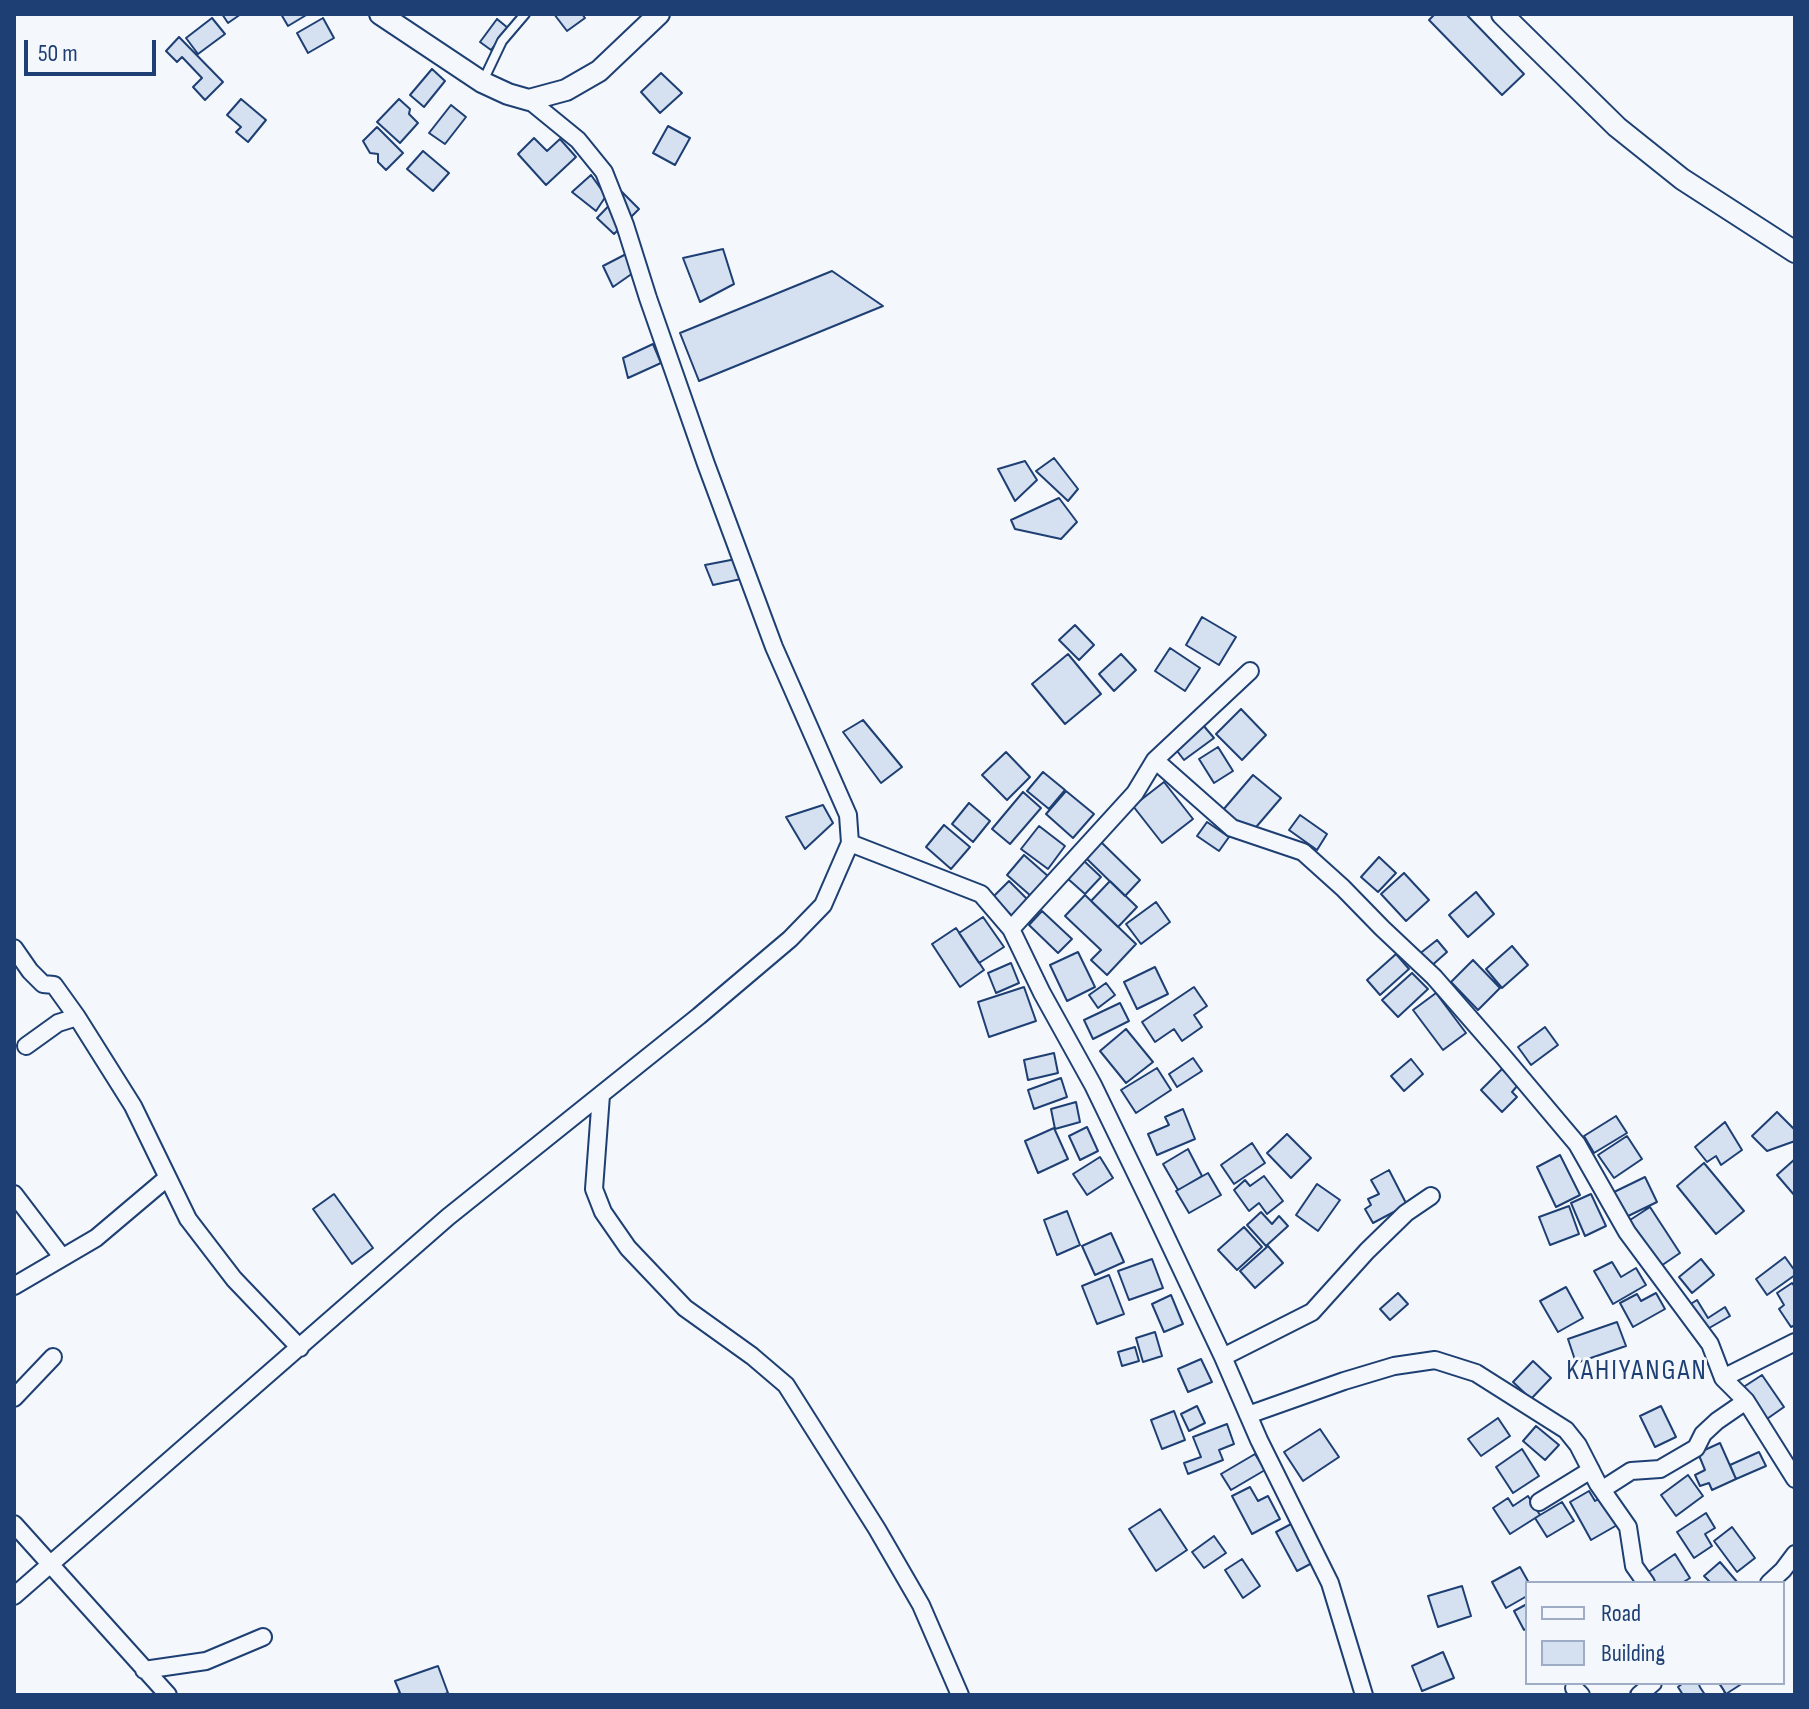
<!DOCTYPE html>
<style>
body{margin:0}
#map{position:relative;width:1809px;height:1709px;overflow:hidden;background:#f4f7fb;font-family:"Sofia Sans Condensed",sans-serif}
canvas{display:block}
.frame{position:absolute;inset:0;border:16px solid #1d3f73;pointer-events:none}
.legend{position:absolute;left:1525px;top:1581px;width:260px;height:104px;box-sizing:border-box;background:#f4f7fb;border:2px solid #9eadc5;margin:0;padding:10px 14px;list-style:none;font-size:24px;color:#1d3f73}
.legend li{display:flex;align-items:center;gap:16px;height:40px}
.legend b{width:40px;border:2px solid #9eadc5}
.scale{position:absolute;left:24px;top:40px;width:132px;height:36px;box-sizing:border-box;border:4px solid #1d3f73;border-top:0;padding-left:10px;font-size:24px;line-height:28px;white-space:nowrap;color:#1d3f73;-webkit-text-stroke:6px #f4f7fb;paint-order:stroke}
</style>
<div id="map">
<canvas width="1809" height="1709"></canvas>
<div class="frame"></div>
<ul class="legend">
<li><b style="height:10px;background:#f4f7fb"></b>Road</li>
<li><b style="height:22px;background:#d5e0f0"></b>Building</li>
</ul>
<div class="scale">50 m</div>
</div>
<script>
const c = document.querySelector('canvas').getContext('2d');
c.lineJoin = 'round';
function fillPath(path, color) {
  c.fillStyle = color;
  c.fill(path, 'evenodd');
}
function shape(rows) {
  const path = new Path2D();
  for (const r of rows) {
    path.moveTo(r[0], r[1]);
    for (let i = 2; i < r.length; i += 2) path.lineTo(r[i], r[i + 1]);
  }
  return path;
}
function strokePath(path, color, width, dash) {
  c.strokeStyle = color;
  c.lineWidth = width;
  c.lineCap = dash ? 'butt' : 'round';
  c.setLineDash(dash || []);
  c.stroke(path);
}
function label(font, color, halo, rows, align = 'center') {
  c.font = font + ' "Sofia Sans Condensed",sans-serif';
  c.lineWidth = 6;
  c.setLineDash([]);
  c.textBaseline = 'middle';
  c.strokeStyle = halo;
  c.fillStyle = color;
  for (const [text, x, y, turn = 0] of rows) {
    c.save();
    c.translate(x, y);
    c.rotate((+turn || 0) * Math.PI / 180);
    c.textAlign = isNaN(turn) ? turn : align;
    if (halo) c.strokeText(text, 0, 0);
    c.fillText(text, 0, 0);
    c.restore();
  }
}
const building = shape([
 [222,14,241,14,228,23,222,14],
 [281,14,308,14,288,26,281,14],
 [554,14,582,14,585,18,567,31,554,14],
 [1435,14,1466,14,1524,74,1502,95,1429,20,1435,14],
 [212,18,225,34,198,54,186,38,212,18],
 [323,18,334,38,308,53,297,33,323,18],
 [497,19,508,28,491,50,480,42,497,19],
 [179,37,223,82,205,100,193,87,202,78,182,57,177,62,166,51,179,37],
 [432,69,445,81,424,107,410,95,432,69],
 [661,73,682,93,660,113,641,92,661,73],
 [241,99,266,120,248,142,236,132,241,127,227,115,241,99],
 [399,99,410,109,409,114,418,123,400,143,377,122,399,99],
 [451,105,466,117,445,144,429,133,451,105],
 [668,126,690,138,675,165,653,153,668,126],
 [377,127,403,153,386,170,378,162,378,154,370,153,363,141,377,127],
 [534,138,547,151,560,139,576,157,546,185,518,154,534,138],
 [423,151,449,173,433,191,407,169,423,151],
 [591,175,606,196,596,211,572,192,591,175],
 [622,192,639,209,614,234,597,218,622,192],
 [723,249,734,284,700,302,683,258,723,249],
 [630,252,633,273,613,287,603,266,630,252],
 [832,271,883,306,699,381,680,333,832,271],
 [653,344,661,363,628,378,623,358,653,344],
 [1054,458,1078,489,1068,501,1036,471,1054,458],
 [1025,461,1037,480,1015,501,998,469,1025,461],
 [1059,498,1077,522,1061,539,1015,529,1011,520,1059,498],
 [736,559,741,579,713,585,705,565,736,559],
 [1202,617,1236,637,1219,665,1186,645,1202,617],
 [1075,625,1094,645,1079,660,1059,640,1075,625],
 [1170,648,1200,668,1185,691,1155,671,1170,648],
 [1068,654,1101,694,1065,724,1032,684,1068,654],
 [1121,654,1136,670,1114,691,1099,674,1121,654],
 [1241,709,1266,735,1242,760,1216,734,1241,709],
 [863,720,902,767,881,783,843,732,863,720],
 [1203,725,1214,738,1184,760,1174,747,1203,725],
 [1218,747,1233,771,1214,783,1199,759,1218,747],
 [1006,752,1030,777,1007,800,982,775,1006,752],
 [1043,772,1065,790,1049,809,1027,791,1043,772],
 [1253,775,1281,798,1251,833,1223,810,1253,775],
 [1164,782,1193,819,1162,843,1133,806,1164,782],
 [1066,791,1094,814,1073,838,1046,814,1066,791],
 [1023,792,1041,808,1010,844,992,829,1023,792],
 [969,803,990,821,973,842,952,824,969,803],
 [823,805,833,823,805,849,786,817,823,805],
 [1300,815,1327,834,1317,850,1289,830,1300,815],
 [1207,822,1229,837,1219,851,1197,836,1207,822],
 [944,825,970,847,951,869,926,847,944,825],
 [1039,826,1065,846,1048,869,1021,849,1039,826],
 [1101,842,1140,880,1125,896,1086,858,1101,842],
 [1024,855,1049,877,1032,897,1007,875,1024,855],
 [1379,857,1396,873,1378,892,1361,877,1379,857],
 [1083,860,1101,877,1085,894,1067,878,1083,860],
 [1404,873,1429,900,1406,921,1381,894,1404,873],
 [1009,881,1028,900,1012,916,993,897,1009,881],
 [1110,881,1137,907,1118,927,1091,901,1110,881],
 [1476,892,1494,914,1468,937,1449,915,1476,892],
 [1085,895,1136,944,1107,975,1091,960,1101,950,1065,916,1085,895],
 [1156,902,1170,922,1141,944,1126,924,1156,902],
 [1042,911,1072,939,1058,953,1029,925,1042,911],
 [983,917,1004,947,979,963,959,933,983,917],
 [956,928,984,970,960,987,932,944,956,928],
 [1437,940,1447,952,1429,968,1418,955,1437,940],
 [1512,946,1528,965,1502,988,1486,969,1512,946],
 [1078,952,1095,987,1067,1001,1050,965,1078,952],
 [1396,954,1409,969,1380,995,1367,980,1396,954],
 [1473,960,1500,988,1478,1010,1451,982,1473,960],
 [1011,963,1019,983,996,993,988,973,1011,963],
 [1155,967,1168,994,1137,1009,1124,982,1155,967],
 [1412,973,1428,989,1398,1017,1382,1000,1412,973],
 [1106,983,1115,995,1098,1008,1089,995,1106,983],
 [1024,987,1036,1021,989,1037,978,1002,1024,987],
 [1194,987,1207,1006,1194,1015,1202,1027,1182,1041,1174,1029,1155,1042,1142,1022,1194,987],
 [1436,993,1466,1033,1443,1050,1413,1010,1436,993],
 [1120,1003,1129,1021,1093,1039,1084,1020,1120,1003],
 [1545,1027,1558,1045,1531,1065,1518,1047,1545,1027],
 [1126,1029,1153,1062,1126,1083,1100,1051,1126,1029],
 [1054,1053,1058,1073,1028,1080,1024,1060,1054,1053],
 [1193,1058,1202,1071,1177,1087,1169,1074,1193,1058],
 [1411,1059,1423,1074,1404,1091,1391,1076,1411,1059],
 [1157,1068,1171,1090,1136,1113,1121,1090,1157,1068],
 [1502,1069,1518,1085,1512,1092,1517,1097,1502,1112,1481,1090,1502,1069],
 [1061,1078,1067,1097,1034,1109,1028,1090,1061,1078],
 [1076,1102,1080,1122,1055,1129,1051,1109,1076,1102],
 [1183,1109,1195,1139,1157,1155,1148,1134,1169,1125,1165,1117,1183,1109],
 [1777,1112,1795,1130,1795,1141,1767,1151,1752,1136,1777,1112],
 [1616,1116,1627,1133,1594,1153,1584,1136,1616,1116],
 [1725,1122,1742,1150,1721,1165,1716,1156,1707,1162,1695,1147,1725,1122],
 [1087,1127,1098,1151,1080,1160,1069,1136,1087,1127],
 [1054,1128,1068,1159,1038,1173,1025,1141,1054,1128],
 [1287,1134,1311,1158,1291,1178,1267,1153,1287,1134],
 [1627,1136,1642,1159,1614,1178,1598,1155,1627,1136],
 [1252,1143,1265,1163,1234,1184,1221,1165,1252,1143],
 [1188,1149,1202,1176,1178,1190,1163,1164,1188,1149],
 [1560,1155,1580,1195,1556,1207,1537,1167,1560,1155],
 [1100,1157,1113,1178,1087,1195,1073,1174,1100,1157],
 [1795,1159,1795,1196,1777,1175,1795,1159],
 [1704,1163,1744,1211,1716,1234,1677,1186,1704,1163],
 [1389,1170,1407,1205,1373,1223,1365,1209,1371,1205,1368,1199,1379,1194,1371,1180,1389,1170],
 [1208,1173,1221,1195,1189,1213,1176,1191,1208,1173],
 [1264,1176,1283,1201,1267,1214,1259,1203,1249,1211,1234,1190,1245,1180,1250,1186,1264,1176],
 [1645,1177,1657,1202,1624,1218,1612,1193,1645,1177],
 [1317,1184,1340,1200,1318,1231,1296,1215,1317,1184],
 [334,1194,373,1248,352,1264,313,1209,334,1194],
 [1591,1194,1606,1226,1585,1236,1571,1203,1591,1194],
 [1569,1206,1579,1234,1550,1245,1539,1217,1569,1206],
 [1650,1207,1680,1253,1658,1268,1627,1222,1650,1207],
 [1067,1211,1080,1245,1057,1255,1044,1220,1067,1211],
 [1261,1212,1272,1224,1279,1216,1288,1226,1266,1246,1247,1225,1261,1212],
 [1244,1227,1262,1247,1237,1270,1218,1250,1244,1227],
 [1111,1233,1124,1262,1095,1275,1082,1246,1111,1233],
 [1268,1246,1283,1263,1255,1288,1240,1271,1268,1246],
 [1785,1257,1795,1271,1795,1275,1767,1295,1756,1279,1785,1257],
 [1152,1259,1163,1288,1129,1300,1118,1271,1152,1259],
 [1701,1259,1714,1275,1692,1293,1679,1277,1701,1259],
 [1612,1262,1621,1277,1636,1268,1646,1285,1613,1304,1594,1271,1612,1262],
 [1109,1275,1124,1314,1097,1324,1082,1286,1109,1275],
 [1792,1283,1795,1287,1795,1325,1791,1327,1779,1309,1784,1305,1777,1293,1792,1283],
 [1566,1287,1583,1318,1558,1332,1540,1301,1566,1287],
 [1398,1293,1408,1304,1390,1320,1380,1309,1398,1293],
 [1656,1293,1665,1309,1633,1327,1620,1303,1637,1294,1641,1301,1656,1293],
 [1171,1295,1183,1324,1164,1332,1152,1304,1171,1295],
 [1697,1300,1708,1318,1725,1307,1730,1316,1704,1331,1689,1305,1697,1300],
 [1617,1322,1626,1346,1576,1363,1568,1339,1617,1322],
 [1155,1332,1162,1356,1143,1362,1136,1338,1155,1332],
 [1135,1347,1139,1361,1122,1366,1118,1352,1135,1347],
 [1201,1359,1212,1382,1188,1392,1178,1369,1201,1359],
 [1533,1361,1551,1378,1531,1399,1513,1382,1533,1361],
 [1762,1375,1784,1407,1764,1421,1742,1388,1762,1375],
 [1197,1406,1205,1423,1189,1431,1181,1414,1197,1406],
 [1661,1406,1676,1437,1655,1447,1640,1416,1661,1406],
 [1174,1411,1185,1440,1162,1449,1151,1420,1174,1411],
 [1498,1418,1510,1436,1481,1456,1468,1439,1498,1418],
 [1227,1424,1234,1444,1219,1450,1223,1460,1188,1474,1184,1463,1201,1457,1193,1437,1227,1424],
 [1536,1426,1559,1445,1545,1460,1523,1441,1536,1426],
 [1320,1429,1339,1457,1303,1481,1284,1452,1320,1429],
 [1720,1443,1736,1479,1712,1490,1709,1483,1700,1486,1695,1475,1705,1470,1698,1453,1720,1443],
 [1522,1449,1539,1476,1513,1493,1496,1467,1522,1449],
 [1759,1452,1766,1466,1736,1479,1730,1465,1759,1452],
 [1255,1454,1265,1470,1231,1490,1221,1474,1255,1454],
 [1688,1475,1703,1496,1676,1516,1661,1495,1688,1475],
 [1250,1487,1258,1501,1268,1496,1280,1519,1252,1534,1232,1496,1250,1487],
 [1589,1491,1595,1501,1604,1496,1619,1524,1591,1540,1570,1502,1589,1491],
 [1528,1496,1540,1515,1510,1534,1493,1508,1508,1498,1513,1506,1528,1496],
 [1562,1502,1574,1521,1547,1537,1535,1518,1562,1502],
 [1160,1509,1187,1550,1156,1571,1129,1529,1160,1509],
 [1706,1513,1715,1528,1705,1534,1712,1546,1694,1558,1677,1532,1706,1513],
 [1293,1523,1314,1562,1297,1571,1276,1532,1293,1523],
 [1732,1527,1755,1558,1737,1572,1714,1541,1732,1527],
 [1214,1536,1226,1553,1204,1568,1192,1552,1214,1536],
 [1675,1554,1690,1578,1682,1583,1654,1583,1647,1573,1675,1554],
 [1242,1559,1260,1586,1243,1598,1225,1570,1242,1559],
 [1720,1562,1738,1583,1711,1583,1704,1576,1720,1562],
 [1520,1567,1529,1583,1527,1583,1527,1596,1506,1608,1492,1582,1520,1567],
 [1462,1586,1471,1616,1438,1627,1428,1596,1462,1586],
 [1527,1604,1527,1628,1524,1630,1514,1611,1527,1604],
 [1443,1652,1454,1678,1422,1691,1412,1666,1443,1652],
 [438,1666,448,1693,441,1695,394,1695,400,1693,395,1681,438,1666],
 [1683,1683,1702,1683,1711,1695,1683,1695,1678,1687,1683,1683],
 [1719,1683,1743,1683,1726,1694,1719,1683]
]);
fillPath(building, '#d5e0f0');
strokePath(building, '#1d3f73', 2);
const service = shape([
 [483,81,502,41,525,14]
]);
const minor = shape([
 [1155,760,1232,828,1303,852,1343,888,1382,928,1434,977,1502,1055,1577,1144,1627,1232,1710,1344,1723,1378,1746,1401,1795,1479],
 [850,843,981,894,1011,929,1042,993,1093,1085,1153,1209,1223,1357,1259,1440,1330,1583,1364,1695],
 [1011,929,1135,793,1155,760,1250,671],
 [14,948,30,971,43,984,54,985,77,1017],
 [26,1046,58,1023,77,1017,133,1106,188,1219,234,1279,300,1348],
 [601,1095,594,1189,603,1212,628,1248,685,1308,752,1356,786,1385,877,1529,921,1605,960,1695],
 [14,1194,62,1257],
 [14,1286,96,1238,167,1178],
 [1223,1357,1312,1312,1367,1251,1406,1213,1431,1196],
 [1723,1378,1795,1342],
 [14,1398,53,1357],
 [1248,1415,1344,1381,1394,1366,1435,1360,1476,1373,1566,1430,1578,1445,1598,1484,1628,1527,1634,1566,1646,1583],
 [1603,1489,1631,1471,1660,1469,1696,1448,1703,1434,1717,1421,1746,1401],
 [1539,1502,1591,1470],
 [14,1524,168,1695],
 [1769,1583,1783,1570,1795,1554],
 [14,1596,448,1217,699,1016,790,939,823,905,850,843,848,815,774,647,706,464,648,298,625,225,604,172,578,140,529,100],
 [144,1670,206,1661,263,1637],
 [1708,1683,1716,1695],
 [1574,1688,1581,1695],
 [1639,1695,1653,1683]
]);
const tertiary = shape([
 [380,14,482,82,508,94,529,100,566,90,599,71,659,14],
 [1502,14,1617,127,1682,179,1795,252]
]);
strokePath(service, '#1d3f73', 12);
strokePath(minor, '#1d3f73', 20);
strokePath(tertiary, '#1d3f73', 24);
strokePath(service, '#f4f7fb', 8);
strokePath(minor, '#f4f7fb', 16);
strokePath(tertiary, '#f4f7fb', 20);
c.letterSpacing = '2px';
label('28px', '#1d3f73', '#f4f7fb', [
 ["KAHIYANGAN",1637,1372]
]);
c.letterSpacing = '0px';
</script>
